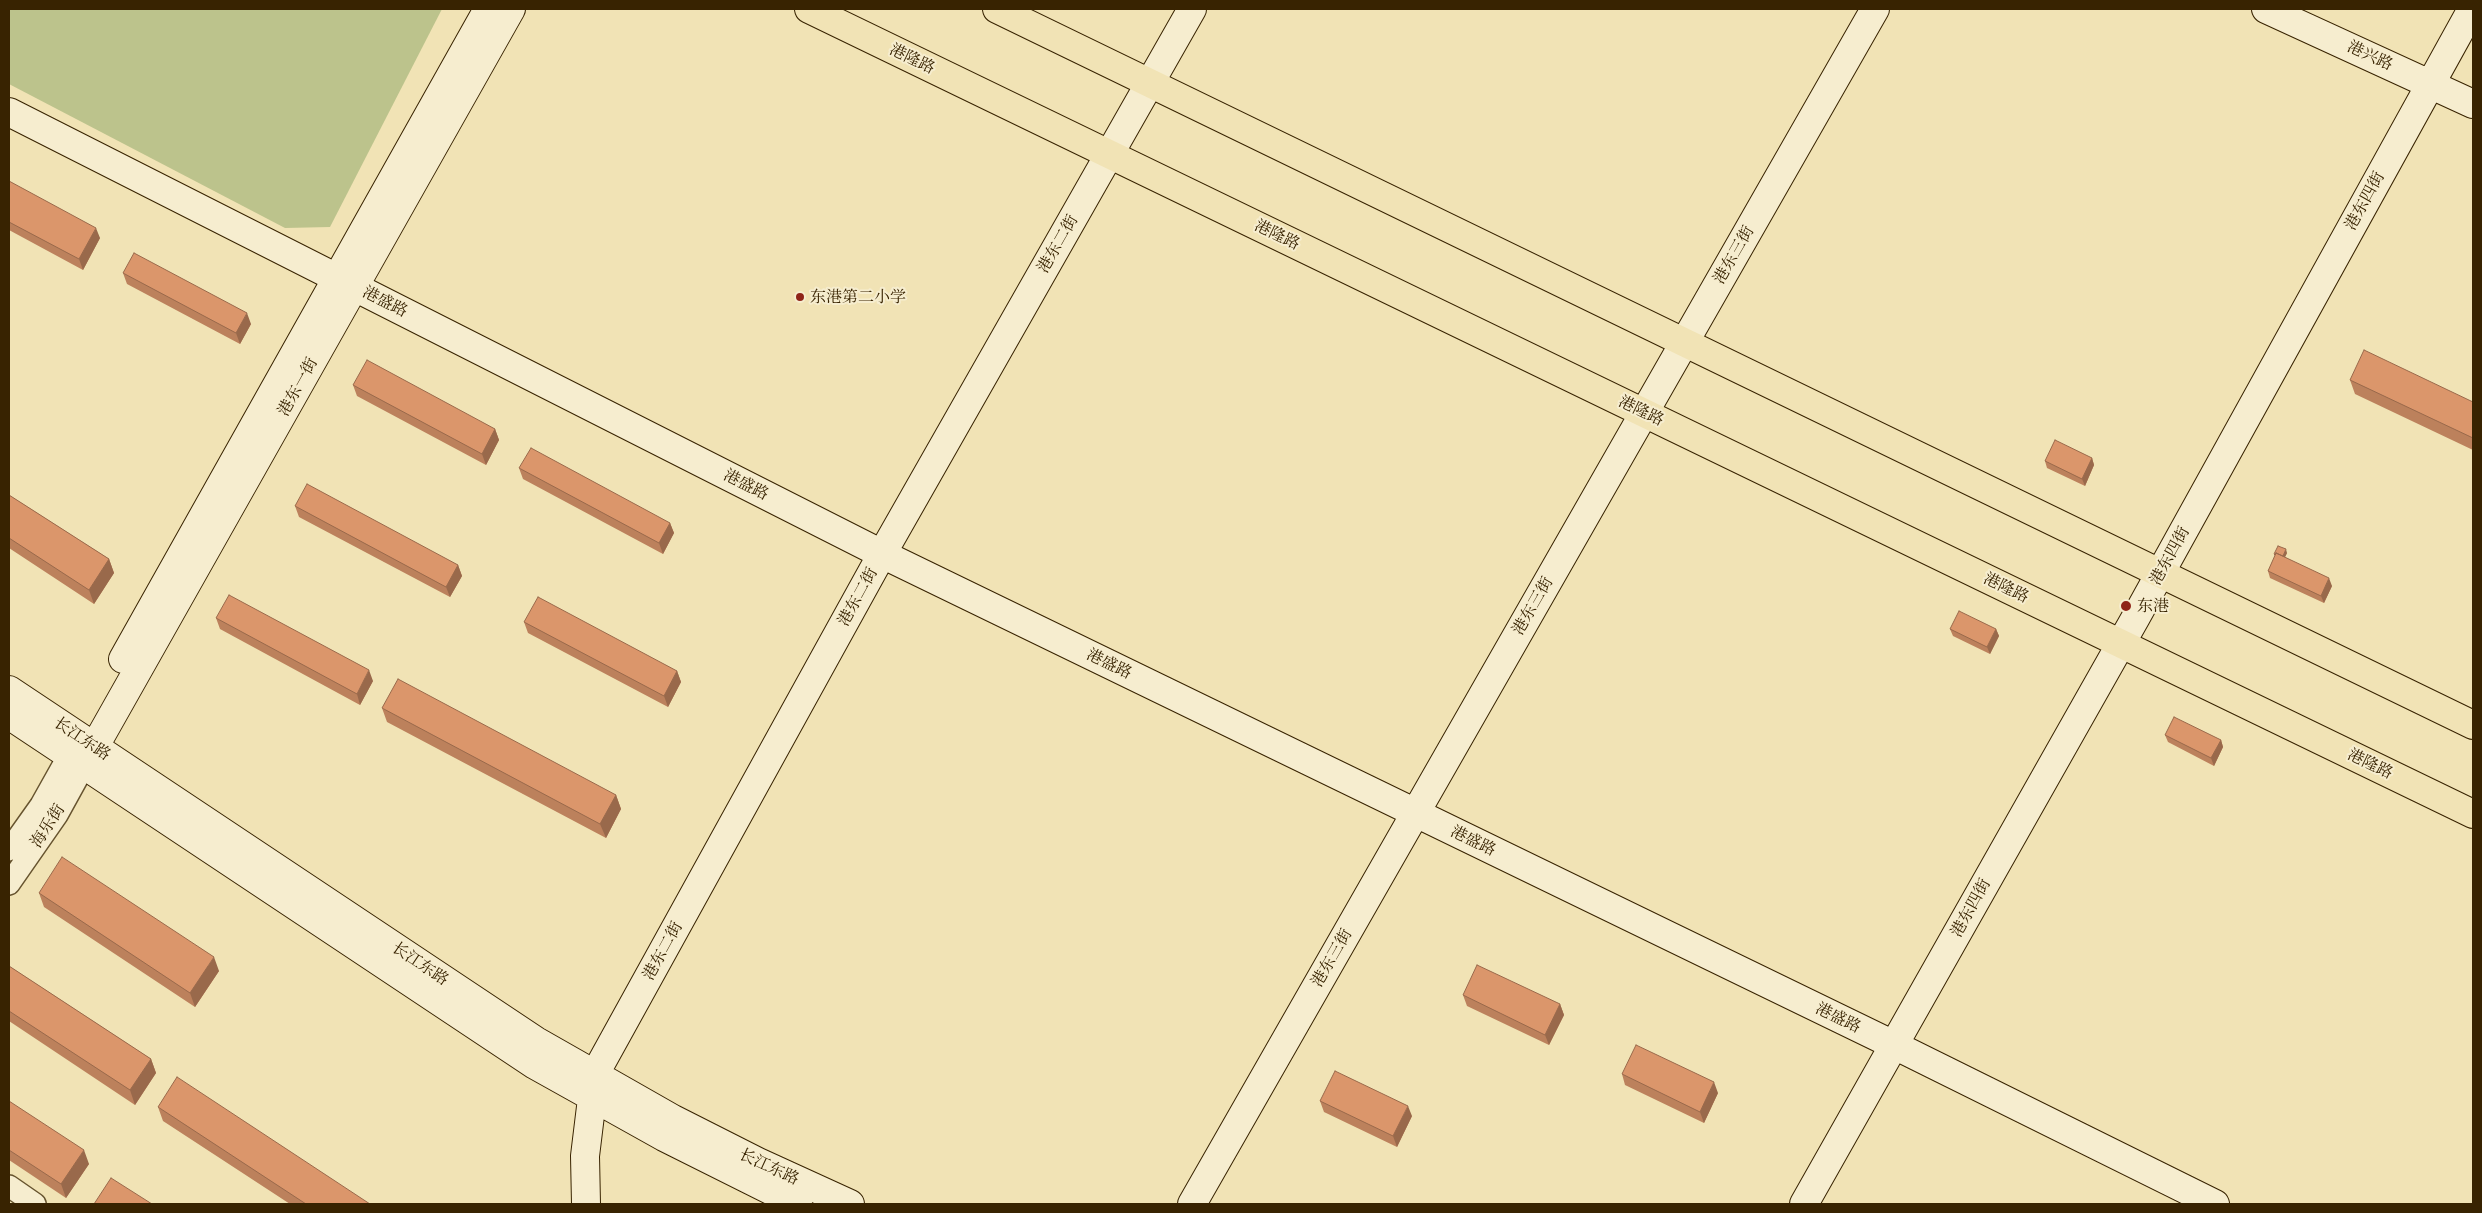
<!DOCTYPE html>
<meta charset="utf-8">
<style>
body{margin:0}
#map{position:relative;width:2482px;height:1213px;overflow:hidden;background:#f1e3b5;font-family:"Libre Caslon Text",serif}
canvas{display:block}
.frame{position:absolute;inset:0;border:10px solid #382301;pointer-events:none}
</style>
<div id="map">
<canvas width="2482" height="1213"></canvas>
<div class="frame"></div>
</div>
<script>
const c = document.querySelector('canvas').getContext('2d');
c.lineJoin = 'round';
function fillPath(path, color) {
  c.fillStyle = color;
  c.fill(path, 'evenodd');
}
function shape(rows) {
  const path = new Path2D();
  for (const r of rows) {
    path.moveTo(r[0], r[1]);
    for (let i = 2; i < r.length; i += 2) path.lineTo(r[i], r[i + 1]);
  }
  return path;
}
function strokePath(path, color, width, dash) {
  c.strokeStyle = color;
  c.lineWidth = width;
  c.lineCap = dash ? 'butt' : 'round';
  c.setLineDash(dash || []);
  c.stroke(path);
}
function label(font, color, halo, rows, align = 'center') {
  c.font = font + ' "Libre Caslon Text","Noto Serif SC",serif';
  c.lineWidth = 4;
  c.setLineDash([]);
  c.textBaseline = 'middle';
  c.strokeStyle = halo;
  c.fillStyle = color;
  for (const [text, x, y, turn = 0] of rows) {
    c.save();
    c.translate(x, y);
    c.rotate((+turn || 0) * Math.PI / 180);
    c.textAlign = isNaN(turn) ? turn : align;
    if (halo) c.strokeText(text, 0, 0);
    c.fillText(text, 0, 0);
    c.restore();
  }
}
fillPath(shape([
 [9,9,442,9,330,227,285,228,9,84]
]), '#bcc38c');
const street = shape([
 [9,850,41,805,69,755],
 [9,884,57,815,84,766],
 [9,1186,35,1204]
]);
const secondary = shape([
 [2266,9,2473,104],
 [9,112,882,554,1894,1045,2215,1204],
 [123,659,488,9],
 [9,690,536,1041,673,1119,758,1162,850,1204],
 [9,715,535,1065,664,1137,798,1204],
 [86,762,511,9],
 [586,1204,585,1156,595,1074,882,554,1192,9],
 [1192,1204,1875,9],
 [1804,1204,2136,617,2472,9]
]);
const primary = shape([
 [809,9,2473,814],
 [997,9,2473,725]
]);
strokePath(street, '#66532e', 24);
strokePath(secondary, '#382301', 30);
strokePath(primary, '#382301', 30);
strokePath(street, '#f6edcf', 21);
strokePath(secondary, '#f6edcf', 28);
strokePath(primary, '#f1e3b5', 28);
fillPath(shape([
 [9,181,100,238,83,270,9,230],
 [123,273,251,324,240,344,127,284],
 [2350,380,2473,402,2473,450,2355,394],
 [353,385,495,429,499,440,486,465,357,396],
 [2092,458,2094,465,2085,486,2047,468,2045,461],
 [519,468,670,523,674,533,663,554,523,479],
 [9,495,109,559,114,573,94,604,9,548],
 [295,506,458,565,462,576,450,597,299,517],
 [2287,553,2285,557,2332,586,2324,603,2270,578,2268,571,2275,556,2274,554],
 [216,618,373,681,360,705,220,629],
 [524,622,677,671,681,682,668,707,528,633],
 [1950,629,1996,629,1999,636,1990,654,1953,636],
 [382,708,616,795,621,809,606,838,387,722],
 [2165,735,2221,740,2223,747,2214,766,2168,742],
 [39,893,219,971,195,1007,44,907],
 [9,966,151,1059,156,1073,135,1105,9,1021],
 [1463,995,1560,1004,1564,1015,1549,1045,1467,1006],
 [1622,1074,1718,1093,1704,1123,1625,1085],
 [9,1101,89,1164,66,1198,9,1160],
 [1320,1101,1412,1116,1397,1147,1324,1112],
 [158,1107,370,1204,290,1204,163,1121]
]), '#bc815c');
fillPath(shape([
 [96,228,100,238,83,270,79,259],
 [247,313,251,324,240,344,236,333],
 [495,429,499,440,486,465,482,454],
 [2092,458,2094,465,2085,486,2082,479],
 [670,523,674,533,663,554,659,543],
 [2286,549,2287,553,2283,561,2282,558],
 [109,559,114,573,94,604,89,590],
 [458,565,462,576,450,597,446,587],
 [2329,578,2332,586,2324,603,2321,596],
 [1996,629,1999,636,1990,654,1987,647],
 [369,670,373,681,360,705,357,694],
 [677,671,681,682,668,707,664,696],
 [2221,740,2223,747,2214,766,2211,758],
 [616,795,621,809,606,838,600,824],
 [214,957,219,971,195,1007,190,993],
 [1560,1004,1564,1015,1549,1045,1545,1035],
 [151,1059,156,1073,135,1105,130,1090],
 [1714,1082,1718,1093,1704,1123,1700,1112],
 [1408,1106,1412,1116,1397,1147,1393,1136],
 [84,1150,89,1164,66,1198,61,1184]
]), '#99694b');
const building = shape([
 [9,181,96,228,79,259,9,222,9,181],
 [134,253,247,313,236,333,123,273,134,253],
 [2364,350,2473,402,2473,438,2350,380,2364,350],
 [367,360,495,429,482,454,353,385,367,360],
 [2055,440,2092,458,2082,479,2045,461,2055,440],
 [531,448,670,523,659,543,519,468,531,448],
 [307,484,458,565,446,587,295,506,307,484],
 [9,495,109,559,89,590,9,538,9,495],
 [2278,546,2286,549,2283,556,2276,553,2275,555,2274,554,2278,546],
 [2276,553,2329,578,2321,596,2268,571,2276,553],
 [229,595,369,670,357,694,216,618,229,595],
 [538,597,677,671,664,696,524,622,538,597],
 [1959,611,1996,629,1987,647,1950,629,1959,611],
 [398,679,616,795,600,824,382,708,398,679],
 [2174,717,2221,740,2211,758,2165,735,2174,717],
 [62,857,214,957,190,993,39,893,62,857],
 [1477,965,1560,1004,1545,1035,1463,995,1477,965],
 [9,966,151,1059,130,1090,9,1011,9,966],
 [1636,1045,1714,1082,1700,1112,1622,1074,1636,1045],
 [1335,1071,1408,1106,1393,1136,1320,1101,1335,1071],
 [177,1077,370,1204,306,1204,158,1107,177,1077],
 [9,1101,84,1150,61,1184,9,1150,9,1101],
 [111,1178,152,1204,94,1204,111,1178]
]);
fillPath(building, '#db966b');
strokePath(building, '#99694b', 1);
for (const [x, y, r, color] of [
 [800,297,5,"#8f2418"],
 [2126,606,6,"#8f2418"]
]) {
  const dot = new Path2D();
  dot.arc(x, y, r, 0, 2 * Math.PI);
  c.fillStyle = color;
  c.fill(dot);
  strokePath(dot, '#f6edcf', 2);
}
label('16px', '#382301', '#f6edcf', [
 ["港兴路",2370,56,25],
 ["港隆路",912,59,26],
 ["港东四街",2365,201,-61],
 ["港隆路",1277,235,26],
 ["港东二街",1058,244,-60],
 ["港东三街",1734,255,-60],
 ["港盛路",385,302,27],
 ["港东一街",298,387,-61],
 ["港隆路",1641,411,26],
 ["港盛路",746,485,27],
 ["港东四街",2170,556,-61],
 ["港隆路",2006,588,26],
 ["港东二街",858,597,-61],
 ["港东三街",1533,606,-60],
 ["港盛路",1109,664,26],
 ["长江东路",82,739,34],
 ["港隆路",2370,764,26],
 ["海乐街",48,826,-57],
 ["港盛路",1473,841,26],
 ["港东四街",1971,908,-61],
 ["港东二街",663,951,-61],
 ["港东三街",1332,958,-60],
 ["长江东路",420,964,34],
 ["港盛路",1838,1018,26],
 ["长江东路",769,1167,25]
]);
label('16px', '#382301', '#f6edcf', [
 ["东港第二小学",810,297],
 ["东港",2137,606]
], 'left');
</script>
